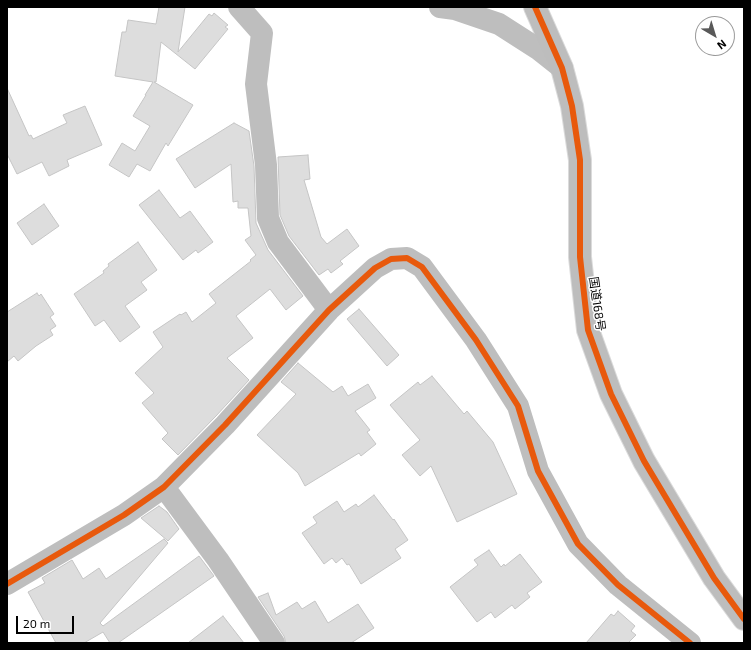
<!DOCTYPE html>
<meta charset="utf-8">
<style>
body{margin:0}
#map{position:relative;width:751px;height:650px;overflow:hidden;background:#fff;font-family:"Exo 2",sans-serif}
canvas{display:block}
.frame{position:absolute;inset:0;border:8px solid #000;pointer-events:none}
.north{position:absolute;left:695px;top:16px;width:40px;height:40px;box-sizing:border-box;background:#fff;border:1px solid #999;border-radius:50%;rotate:142deg;font-size:11px;font-weight:700;line-height:16px;text-align:center;color:#000}
.north::after{content:'';display:block;margin:auto;width:14px;height:18px;background:#595959;clip-path:polygon(50% 0,100% 100%,50% 72%,0 100%)}
.scale{position:absolute;left:16px;top:616px;width:58px;height:18px;box-sizing:border-box;border:2px solid #000;border-top:0;padding-left:5px;font-size:12px;line-height:14px;white-space:nowrap;color:#000;-webkit-text-stroke:3px #fff;paint-order:stroke}
</style>
<div id="map">
<canvas width="751" height="650"></canvas>
<div class="frame"></div>
<div class="north">N</div>
<div class="scale">20 m</div>
</div>
<script>
const c = document.querySelector('canvas').getContext('2d');
c.lineJoin = 'round';
function fillPath(path, color) {
  c.fillStyle = color;
  c.fill(path, 'evenodd');
}
function shape(rows) {
  const path = new Path2D();
  for (const r of rows) {
    path.moveTo(r[0], r[1]);
    for (let i = 2; i < r.length; i += 2) path.lineTo(r[i], r[i + 1]);
  }
  return path;
}
function strokePath(path, color, width, dash) {
  c.strokeStyle = color;
  c.lineWidth = width;
  c.lineCap = dash ? 'butt' : 'round';
  c.setLineDash(dash || []);
  c.stroke(path);
}
function label(font, color, halo, rows, align = 'center') {
  c.font = font + ' "Exo 2","Noto Sans JP",sans-serif';
  c.lineWidth = 3;
  c.setLineDash([]);
  c.textBaseline = 'middle';
  c.strokeStyle = halo;
  c.fillStyle = color;
  for (const [text, x, y, turn = 0] of rows) {
    c.save();
    c.translate(x, y);
    c.rotate((+turn || 0) * Math.PI / 180);
    c.textAlign = isNaN(turn) ? turn : align;
    if (halo) c.strokeText(text, 0, 0);
    c.fillText(text, 0, 0);
    c.restore();
  }
}
const building = shape([
 [159,7,185,7,178,52,209,14,212,16,214,13,228,25,225,27,228,29,195,69,161,42,156,82,154,82,193,105,168,146,166,143,150,171,137,164,129,177,109,165,122,143,135,151,150,126,133,116,146,95,145,95,153,82,115,76,122,32,126,32,128,20,156,24,159,7],
 [7,88,29,136,31,135,33,139,67,123,63,115,85,106,102,145,67,160,69,166,49,176,42,162,17,174,7,154,7,88],
 [234,123,249,131,254,166,256,223,268,250,303,296,286,310,270,289,236,316,253,338,227,358,249,380,216,416,178,455,162,439,168,433,142,403,154,393,135,373,163,347,153,332,180,314,181,315,186,312,192,322,216,303,209,294,251,261,250,260,256,255,245,240,251,236,248,208,238,208,238,201,233,202,231,164,195,188,176,159,234,123],
 [308,155,310,179,304,180,321,237,327,244,347,229,359,246,340,261,343,264,331,273,328,269,319,275,289,236,280,215,278,157,308,155],
 [159,190,180,218,190,211,213,242,198,253,196,250,183,260,139,205,159,190],
 [44,204,59,226,32,245,17,223,44,204],
 [138,242,157,270,141,282,147,290,125,306,140,327,120,342,104,320,95,326,74,294,104,273,103,271,109,266,108,264,138,242],
 [37,293,39,296,41,294,54,314,50,317,56,326,50,330,53,335,36,346,18,361,14,356,7,362,7,312,37,293],
 [359,309,399,355,387,366,347,319,359,309],
 [298,363,333,392,342,386,348,396,368,384,376,398,355,411,370,430,367,432,376,444,361,456,359,453,305,486,298,473,257,435,296,394,281,382,298,363],
 [432,376,464,414,467,411,493,442,517,494,457,522,431,466,420,476,402,455,420,440,390,405,418,382,420,385,432,376],
 [374,495,393,520,394,519,408,540,395,549,401,558,361,584,349,564,347,565,342,558,336,563,332,558,324,564,302,533,317,523,313,517,337,501,344,512,356,504,358,507,374,495],
 [159,506,167,512,179,529,168,541,141,518,159,506],
 [164,539,168,543,100,623,103,626,199,556,214,576,118,643,110,643,103,632,84,643,56,643,28,592,45,583,42,578,72,560,83,579,99,568,106,579,164,539],
 [489,550,501,567,504,564,505,566,520,554,542,582,527,593,530,597,515,609,512,605,495,618,491,612,477,622,450,587,478,565,474,560,489,550],
 [268,593,276,615,297,602,302,609,315,601,328,623,358,604,374,628,351,643,286,643,284,636,258,597,268,593],
 [618,611,635,626,631,631,636,635,628,643,586,643,611,614,614,616,618,611],
 [223,616,244,643,188,643,223,616]
]);
fillPath(building, '#ddd');
strokePath(building, '#c5c5c5', 1);
const highway = shape([
 [535,7,562,68,572,106,580,160,580,257,588,330,611,394,644,461,714,578,744,619]
]);
strokePath(highway, '#dbdbdb', 24);
strokePath(shape([
 [239,7,262,33,256,84,266,165,268,218,278,242,329,310],
 [440,7,455,9,499,24,538,49,562,68],
 [164,487,218,560,274,643],
 [7,584,124,515,164,487,225,425,329,310,375,268,391,259,407,258,422,267,476,340,518,406,538,471,578,544,618,585,690,643]
]), '#bebebe', 22);
strokePath(highway, '#bdbdbd', 22);
strokePath(shape([
 [535,7,562,68,572,106,580,160,580,257,588,330,611,394,644,461,714,578,744,619],
 [7,584,124,515,164,487,225,425,329,310,375,268,391,259,407,258,422,267,476,340,518,406,538,471,578,544,618,585,690,643]
]), '#e8590c', 6);
label('12px', '#000', '#fff', [
 ["国道168号",597,304,82]
]);
</script>
